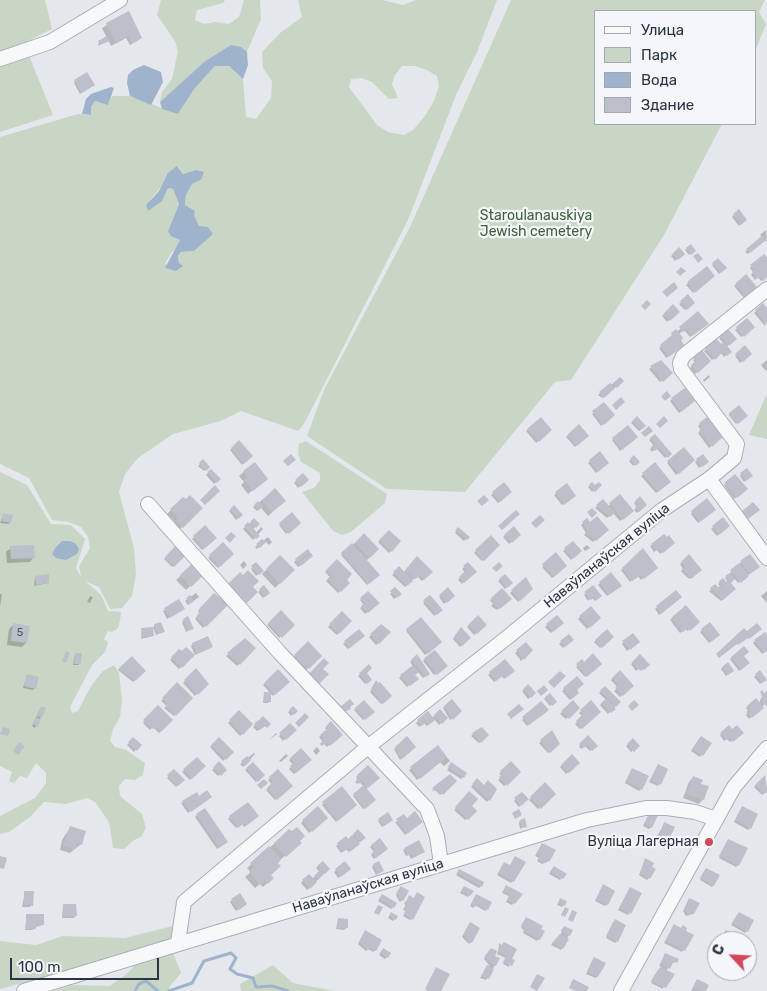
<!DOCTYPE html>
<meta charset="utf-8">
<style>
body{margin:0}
#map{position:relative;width:767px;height:991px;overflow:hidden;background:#e4e7ec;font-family:Rubik,sans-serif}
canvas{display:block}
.legend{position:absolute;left:594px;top:10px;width:162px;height:115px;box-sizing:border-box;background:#f4f6f9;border:1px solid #a4a8b1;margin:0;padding:6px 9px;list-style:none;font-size:15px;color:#2b3445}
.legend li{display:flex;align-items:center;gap:10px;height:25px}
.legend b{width:25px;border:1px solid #a4a8b1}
.north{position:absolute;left:707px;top:931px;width:50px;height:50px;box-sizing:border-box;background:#f4f6f9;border:1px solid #a4a8b1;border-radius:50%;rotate:295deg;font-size:14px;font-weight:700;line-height:20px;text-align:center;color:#2b3445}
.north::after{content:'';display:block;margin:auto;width:18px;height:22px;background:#d1495b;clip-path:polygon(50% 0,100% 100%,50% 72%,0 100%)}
.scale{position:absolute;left:10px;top:958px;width:149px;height:22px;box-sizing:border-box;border:2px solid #2b3445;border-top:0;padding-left:6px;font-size:15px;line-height:18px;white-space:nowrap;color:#2b3445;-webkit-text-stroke:4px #f4f6f9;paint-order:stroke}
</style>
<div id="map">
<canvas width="767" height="991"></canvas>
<ul class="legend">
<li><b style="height:6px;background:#f7f8fa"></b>Улица</li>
<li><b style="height:14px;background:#c9d6c5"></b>Парк</li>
<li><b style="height:14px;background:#9fb4cc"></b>Вода</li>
<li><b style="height:14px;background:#bbc0ca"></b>Здание</li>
</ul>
<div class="north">С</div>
<div class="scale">100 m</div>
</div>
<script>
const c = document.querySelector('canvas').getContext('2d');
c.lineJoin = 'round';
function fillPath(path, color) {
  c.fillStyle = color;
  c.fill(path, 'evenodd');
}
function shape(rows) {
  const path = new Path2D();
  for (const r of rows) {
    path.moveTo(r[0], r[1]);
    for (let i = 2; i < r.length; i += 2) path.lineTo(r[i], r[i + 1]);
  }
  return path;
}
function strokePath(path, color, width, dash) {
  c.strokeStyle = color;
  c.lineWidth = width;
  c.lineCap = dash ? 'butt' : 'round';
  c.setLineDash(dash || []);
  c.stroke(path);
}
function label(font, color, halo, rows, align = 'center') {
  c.font = font + ' Rubik,sans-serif';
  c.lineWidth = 4.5;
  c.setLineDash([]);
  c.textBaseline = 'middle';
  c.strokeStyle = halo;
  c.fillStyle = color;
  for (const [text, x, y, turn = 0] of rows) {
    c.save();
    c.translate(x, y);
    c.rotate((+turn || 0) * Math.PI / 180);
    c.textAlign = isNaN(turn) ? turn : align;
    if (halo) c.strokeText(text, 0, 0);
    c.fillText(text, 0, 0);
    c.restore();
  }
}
fillPath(shape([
 [0,0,45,0,52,29,24,43,53,115,0,132],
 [161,0,225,0,223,3,197,10,195,20,204,24,215,22,229,24,239,17,244,0,260,0,261,19,247,52,241,47,204,62,160,102,162,92,172,79,178,51,175,41,157,15],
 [298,0,382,0,403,5,416,0,497,0,477,52,456,95,408,220,304,424,298,431,241,411,221,421,173,434,138,458,125,474,119,492,134,548,136,575,132,596,122,608,110,609,99,587,85,581,101,595,108,611,121,612,120,620,118,628,112,632,108,631,104,639,108,642,105,652,92,665,70,707,72,713,78,711,91,686,103,671,114,665,119,673,122,700,120,717,113,729,110,741,115,747,126,750,145,763,143,775,135,780,125,779,119,786,120,796,142,814,146,828,141,837,134,840,124,849,113,848,109,822,95,802,87,798,66,804,44,802,30,817,9,832,0,834,0,816,35,798,46,783,46,773,36,763,27,778,20,776,14,783,9,781,12,772,0,766,0,472,27,485,51,524,71,525,85,539,76,568,81,577,79,566,90,548,88,537,81,527,69,522,52,520,29,478,0,464,0,137,78,114,91,115,91,107,95,101,108,104,112,96,130,96,178,114,195,88,215,66,229,66,243,79,246,117,256,119,271,98,272,81,263,68,262,52,280,33,302,17],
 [402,66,415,66,427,70,437,76,439,86,434,101,425,116,413,130,404,135,388,132,377,125,349,87,351,79,362,78,372,82,389,99,398,98,392,84,395,75],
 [178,166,183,174,196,170,201,180,192,184,186,195,185,206,194,215,199,226,200,244,194,251,181,252,178,256,179,263,165,264,171,253,179,245,180,239,168,231,179,204,173,189,168,188,162,201,146,205],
 [511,0,765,0,759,12,766,24,756,49,756,11,596,11,596,124,722,124,664,235,571,380,555,382,465,492,387,489,307,436,324,390,410,227],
 [767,393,767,439,749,435],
 [306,441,387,494,385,503,351,532,342,535,333,531,302,492,314,488,320,480,320,473,301,462,298,454,299,444],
 [173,926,174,941,0,989,0,941,36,945,63,936,125,938],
 [173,953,181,973,170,986,169,991,54,991,72,985,110,986,129,972,138,961],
 [273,965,293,983,334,991,241,991,240,984]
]), '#c9d6c5');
fillPath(shape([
 [231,45,241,47,247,52,248,65,243,79,229,66,215,66,195,88,178,114,162,109,160,102,204,62],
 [144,65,161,72,163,82,151,105,130,96,127,83,128,75,133,70],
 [111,87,114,88,108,105,95,101,91,107,91,115,82,114,86,99,91,94],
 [177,166,183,174,196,170,204,172,201,180,192,184,186,195,185,205,195,211,194,215,199,226,208,227,213,234,194,251,181,252,178,256,179,263,183,266,176,271,165,268,180,240,171,236,168,231,179,204,173,189,168,188,162,201,148,211,146,205,159,191,168,173],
 [62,541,70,541,76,544,79,549,77,554,66,560,56,558,52,554,55,548]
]), '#9fb4cc');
fillPath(shape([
 [128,13,141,38,130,45,126,38,111,46,108,40,98,46,99,42,107,38,102,28],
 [75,81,92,86,80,94,74,83],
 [738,211,745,220,739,226,732,217],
 [766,230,767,243,765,240,748,254,745,252,762,237,760,235],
 [691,246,694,251,689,255,685,250],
 [678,249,683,254,675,261,671,256],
 [764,255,767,259,767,276,761,281,758,277,755,280,751,275,753,272,750,268],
 [718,260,725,268,719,274,712,265],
 [706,268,713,276,693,293,686,285],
 [746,276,756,287,744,298,734,286],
 [688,296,694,303,685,310,679,304],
 [763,305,767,310,765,326,754,313],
 [673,306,678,312,667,322,662,316],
 [698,313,707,323,690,337,684,330,679,334,681,347,666,358,659,348],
 [746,320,753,327,741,337,735,330],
 [728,331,735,339,726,347,730,352,724,357,721,353,712,360,704,351,716,340,721,346,724,344,719,338],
 [745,347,751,354,740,363,735,356],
 [702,352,710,361,695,374,690,368,695,363,693,360],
 [767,360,767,372,761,365],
 [661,362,671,373,660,382,649,369],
 [709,375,710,377,704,382,703,380],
 [620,378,623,381,602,398,598,395],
 [684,389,692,403,679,413,670,401],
 [604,403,614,415,601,426,592,414],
 [730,413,746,416,736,424,729,415],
 [637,418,645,426,639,431,631,423],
 [541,419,550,430,536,443,526,431],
 [706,419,722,437,709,448,698,433,701,430,698,426],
 [579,426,588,436,575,447,566,437],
 [628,427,636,437,620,451,612,440],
 [654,435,671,453,665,458,656,448,652,452,650,449,654,446,649,440],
 [239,442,251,456,242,465,230,450],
 [684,449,693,460,676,475,667,463],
 [600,453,608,463,596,473,588,463],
 [703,456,705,463,699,468,695,462],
 [634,457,638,462,633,466,629,461],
 [203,461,208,467,204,471,198,466],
 [254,463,262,483,248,494,241,485,244,482,239,476],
 [654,464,669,482,656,493,641,476],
 [211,470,219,479,214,484,206,475],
 [303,474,307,479,298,488,294,483],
 [741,474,751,476,744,482,740,476],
 [735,476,746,489,734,499,724,485],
 [504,484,511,492,498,503,491,495],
 [592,484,595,487,600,485,592,492,588,487],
 [567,485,573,497,562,505,554,495],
 [275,490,280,505,268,516,261,508,257,511,253,507],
 [620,496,632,511,620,521,613,513,607,518,595,508,603,501,607,507],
 [183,498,201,508,178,531,172,525,175,522,167,514],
 [640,498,646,505,637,513,634,510,637,507,634,503],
 [234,507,241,515,236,520,229,511],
 [713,511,698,523,691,514,692,512],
 [4,514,10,523,8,524,0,523],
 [292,514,300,523,286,534,279,525],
 [723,519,728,526,717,536,711,529],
 [254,520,258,524,253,529,256,533,261,527,263,529,253,540,243,529],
 [587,520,590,524,607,530,593,542,584,535,586,533,581,525],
 [205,527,215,538,202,550,192,539],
 [514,528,520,535,509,544,503,537],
 [458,529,468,537,464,541,455,533],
 [389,531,400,541,389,553,378,542],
 [364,535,378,549,366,561,378,574,367,585,341,555],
 [268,537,272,542,269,545,265,541,257,549,255,547],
 [491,537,499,545,482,561,474,553],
 [573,542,581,551,571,560,563,551],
 [223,544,232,554,218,568,208,558],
 [587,545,590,548,585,551,583,548],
 [652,545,672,545,660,554,657,550,654,552,650,546],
 [176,547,184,555,172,567,164,559],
 [11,548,34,557,30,562,7,563,6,552],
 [308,550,312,556,298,567,294,562],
 [643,550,655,569,641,580,638,576,630,582,621,570],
 [555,554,566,566,552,578,542,567],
 [689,556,700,570,689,579,681,571,683,569,680,564],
 [280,557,293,570,275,588,262,574],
 [417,558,431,572,422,581,418,577,412,580,405,587,392,575,399,568,403,573],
 [244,561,247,565,243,569,240,565],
 [337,561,348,583,338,593,326,581,330,577,325,572],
 [741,562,757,568,738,583,734,578,730,583,735,589,721,601,709,591,715,586,718,589,721,587,718,584,722,580,726,584,728,582,725,578],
 [256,564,262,571,256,576,251,569],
 [468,564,475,572,462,584,458,580,465,572,462,569],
 [193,565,202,575,186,590,176,580],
 [505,576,511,583,505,589,498,581],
 [35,577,48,583,34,586],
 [526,579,532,589,518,602,510,593],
 [600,583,618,587,607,596,598,585],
 [264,587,269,593,263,598,258,592],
 [593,587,601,596,595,601,592,597,588,601,584,595],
 [395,589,400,594,394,599,390,594],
 [448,589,453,595,444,604,439,597],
 [502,590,510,599,497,610,491,606,493,604,490,600],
 [767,591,767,603,761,596],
 [368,592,378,603,365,614,360,608,364,605,360,600],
 [676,592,679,599,659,615,655,609],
 [196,593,199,597,188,605,185,601],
 [0,594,2,594,0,606],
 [214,595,227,604,203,628,195,619,200,614,198,611],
 [90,596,93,597,90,603,87,602],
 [430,597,441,610,434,616,423,603],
 [179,601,182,610,167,619,163,611],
 [686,607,698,622,687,631,686,629,680,633,670,620],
 [590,608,600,618,587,629,578,619],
 [281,612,293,625,279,638,267,625],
 [342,613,350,621,337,635,328,627],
 [477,617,485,625,474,635,467,627],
 [557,617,562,623,551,633,545,627],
 [420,619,440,642,425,655,406,631],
 [184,620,192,629,186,632,182,622],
 [710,623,719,635,709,643,700,632],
 [13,625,26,643,22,647,7,645,9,629],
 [155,625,163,632,161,633,156,635,153,627],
 [381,626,389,633,376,645,369,637],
 [142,629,153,636,141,639],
 [359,630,363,636,348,649,343,644],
 [459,630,469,638,460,647,453,639],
 [607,631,612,636,600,648,594,642],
 [764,634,767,637,767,650,762,654,753,643],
 [632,635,638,642,627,651,622,644],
 [569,636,572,640,563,648,559,644],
 [245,640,254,648,237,666,226,656],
 [308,643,321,656,306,670,301,665,298,667,293,658],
 [193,644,210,648,195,655,191,646],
 [526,644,531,650,521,661,515,653],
 [744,648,743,656,749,663,739,671,730,659],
 [179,650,193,655,179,669,170,660],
 [75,654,80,663,78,665,73,665],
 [417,656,428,674,423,678,418,672,414,675,417,679,407,687,399,678,413,666,410,662],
 [640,656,648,665,641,671,639,668,636,671,631,664],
 [132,658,144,671,133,682,118,670],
 [425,659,444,668,434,675,423,661],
 [504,661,513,671,504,679,502,676,494,682,488,675],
 [582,661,584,663,601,663,585,677,576,667],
 [369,666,365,673,371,679,365,684,358,676],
 [723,667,731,672,726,676,721,669],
 [196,670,208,684,195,696,183,683],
 [278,671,288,682,273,696,263,685],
 [620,672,632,685,620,697,614,691,618,688,611,680],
 [759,672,765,680,760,684,754,677],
 [27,675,35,688,33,690,23,688],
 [577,677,575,690,578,693,570,700,562,691],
 [376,682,390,696,381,704,370,692],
 [177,684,192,698,174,716,164,708,167,706,161,701],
 [528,686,535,693,528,699,522,691],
 [605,687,619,702,608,714,600,705,606,700,599,693],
 [264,693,270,702,268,703,263,703],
 [767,693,767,707,765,704,749,719,746,715,749,712,746,708,756,700,759,704,761,698],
 [549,694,555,702,550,706,544,699],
 [364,701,373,712,363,720,354,710],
 [452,701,461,711,450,720,443,708],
 [573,702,578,708,566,719,560,714],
 [591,702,600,712,580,729,575,724,583,717,579,713],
 [541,703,546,712,527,726,522,720],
 [158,707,171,720,159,733,153,727,150,730,143,723],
 [293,708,296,711,291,716,288,712],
 [40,709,41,717,35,728,32,726],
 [440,711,446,718,439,725,434,719,427,726,424,723,419,727,416,723,427,713,432,718],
 [239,712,251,724,240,736,228,723],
 [263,717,269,724,257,731,253,727],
 [331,723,341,735,327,747,324,743,322,746,320,744,323,742,319,737,327,731,325,728],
 [290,725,295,730,283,741,277,734,269,740,276,733,279,736],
 [729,727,732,731,742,733,730,742,727,739,724,741,720,735],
 [477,730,488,735,479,743,471,736],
 [551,732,559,744,548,753,539,743],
 [588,737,596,746,590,751,585,746,581,749,579,746],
 [407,738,415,747,400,760,394,749],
 [133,739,140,745,134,752,127,745],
 [219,739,232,752,223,761,210,747],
 [699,739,710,743,700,757,691,751],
 [633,740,639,746,631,752,626,746],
 [317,747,320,751,316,755,313,751],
 [438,747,450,761,444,766,440,762,417,780,409,770],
 [301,750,310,760,294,774,289,769,293,765,289,760],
 [254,753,255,754,243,767,240,764],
 [286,754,288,756,281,762,279,761],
 [572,756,578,763,566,774,560,767],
 [197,758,204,766,190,780,182,772],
 [219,763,225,770,218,776,212,770],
 [253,763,263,775,256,782,245,770],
 [511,763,520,772,504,786,498,780,502,776,499,774],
 [368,766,378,778,366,789,374,800,363,809,353,796,364,787,360,782,357,784,355,782,358,780,356,777],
 [450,766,466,773,461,779,447,770],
 [658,766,666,770,658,786,649,782],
 [174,771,183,780,176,787,167,778],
 [278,771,291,786,275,800,266,790,272,785,268,780],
 [631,771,641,789,639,791,625,783],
 [450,776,455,781,440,795,435,790,431,791],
 [693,777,700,785,703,799,699,804,683,798,689,782],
 [765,777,767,790,762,795,754,787],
 [477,780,493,795,487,802,471,787],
 [545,784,554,794,538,809,529,800],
 [342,788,356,805,336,822,322,805],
 [469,793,470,806,475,811,465,820,454,810],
 [522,793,527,799,519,807,514,801],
 [199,797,208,798,188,813,181,803],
 [742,807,750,828,748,830,734,822],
 [318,808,326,818,309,833,301,823],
 [204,809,225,843,217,849,195,817],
 [649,814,651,827,649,829,643,826],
 [230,817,256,818,244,827,242,824,236,828,228,819],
 [407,819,420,823,405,835,395,822],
 [379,820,390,822,382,827,378,821],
 [520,821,526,826,520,829,519,823],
 [665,823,668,839,666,841,657,839,657,836],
 [70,828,81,844,70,853,60,850,62,840],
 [358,831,364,838,349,852,346,849,341,853,336,846,346,838,348,840],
 [379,840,385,850,374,859,371,855,374,852,370,847],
 [727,842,738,865,736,867,719,858],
 [275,843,296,847,276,863,270,875,273,878,263,887,260,884,255,888,245,877,251,872,247,868],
 [542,844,554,851,549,861,542,864,537,861,539,858,535,856],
 [405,849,422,853,411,859,409,855,406,856,403,850],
 [515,857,513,881,511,883,497,875,503,865,510,866],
 [645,860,649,878,647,880,639,875],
 [322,862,329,869,307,890,301,883,308,876,312,879,320,872,316,868],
 [345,863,348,871,338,878,334,872],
 [374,865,380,872,376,875,372,867],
 [552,869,565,874,560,880,549,874],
 [705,871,713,885,712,887,700,880],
 [458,872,481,886,479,888,456,875],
 [602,888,607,904,605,906,595,901],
 [399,889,402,900,400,902,396,896],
 [463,889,469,896,468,897,460,893],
 [504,889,521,894,512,905,506,902,509,896,502,893],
 [629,890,641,894,628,915,618,910],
 [25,892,31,905,30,907,22,907],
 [409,897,412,919,410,920,403,916,406,911,403,910,406,905,404,904],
 [475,897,487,909,485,911,475,905,473,908,470,906],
 [380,898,393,907,391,909,378,901],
 [232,900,244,905,236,911,230,902],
 [559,901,566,902,562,907,557,905],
 [688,901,698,904,693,914,686,916,683,911],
 [63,906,75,916,74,918,62,918],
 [27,915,43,925,35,927,33,930,25,930],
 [390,915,395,919,393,921,388,918],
 [737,915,747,931,745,933,731,925],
 [338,919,346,928,344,930,336,929],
 [525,920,543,932,537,941,523,933,524,930,521,928],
 [613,922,617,941,615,943,606,938],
 [468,926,471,942,469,944,462,937],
 [674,926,692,936,682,952,664,943],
 [562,929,571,931,561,950,551,945,561,934],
 [363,934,375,950,373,952,368,949,366,951,358,944],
 [500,945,511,959,509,967,503,964,506,958,497,954],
 [491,949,495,965,486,980,480,978,489,965,484,959],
 [382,951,387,957,385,959,379,955],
 [666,954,676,962,672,963,666,971,663,989,651,983,655,974,662,967,659,966],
 [592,961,597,977,596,978,586,974],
 [696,982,707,985,704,991,691,991]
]), '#0003');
strokePath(shape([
 [135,991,139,984,146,981,158,991],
 [169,991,192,983,204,961,231,953,236,958,230,969,237,974,253,978,256,987,272,986,288,991]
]), '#9fb4cc', 3);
fillPath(shape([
 [129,11,142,38,132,44,128,36,115,42,106,23],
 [107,36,110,41,100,45,98,41],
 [87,72,95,85,82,93,74,80],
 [739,209,747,220,741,225,733,214],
 [763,235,766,240,750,253,746,249],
 [691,244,696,251,691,255,686,248],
 [679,247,685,254,678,260,672,254],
 [698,253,703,259,698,263,693,256],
 [764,254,767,257,767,277,763,281,760,277,757,279,752,272,754,270,750,265],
 [718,258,727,268,721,273,712,263],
 [707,266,715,276,695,293,687,282],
 [681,267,686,271,680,276,676,272],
 [746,274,757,287,746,297,735,284],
 [674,282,678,288,667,297,662,292],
 [688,294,695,303,687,310,680,301],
 [647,300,651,304,645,310,641,306],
 [763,303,767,308,767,325,755,310],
 [673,304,680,312,670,321,663,314],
 [698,311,709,324,692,336,687,329,683,332,679,327],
 [747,318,755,327,744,337,736,327],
 [676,329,683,338,681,340,684,345,669,357,660,345,672,335,671,333],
 [728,329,737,339,729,346,720,336],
 [716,338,721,344,724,342,732,352,727,356,723,352,715,360,705,348],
 [745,345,752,354,743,362,735,354],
 [702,350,711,361,698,373,691,365,696,361,693,358],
 [661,360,673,373,663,382,650,366],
 [620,377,624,381,617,388,613,383],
 [610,383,615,388,604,398,599,392],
 [685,388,695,401,681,412,671,398],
 [667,391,671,396,665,401,661,396],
 [621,397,625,402,616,410,612,405],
 [604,402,615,415,604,425,592,411],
 [739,405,748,416,738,424,729,413],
 [637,416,646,426,641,430,632,421],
 [664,416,668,421,660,428,656,424],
 [541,417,552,430,539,442,527,429],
 [707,417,723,437,712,447,699,431,702,427,699,423],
 [579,424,589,436,577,446,567,435],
 [628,425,638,437,622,450,612,438],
 [649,426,653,431,645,437,641,433],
 [655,434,672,454,668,458,659,447,655,451,651,447,655,443,650,438],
 [239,440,253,456,244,464,231,448],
 [684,447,695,460,679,474,667,461],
 [600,451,609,463,598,472,589,460],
 [291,454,296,460,288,466,283,461],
 [703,454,709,462,702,467,696,459],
 [634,455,640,462,636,466,630,459],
 [203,459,210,467,206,471,199,463],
 [255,462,268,479,253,491,244,480,247,477,243,471],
 [655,462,671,482,658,492,642,473],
 [747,468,753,476,746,481,740,473],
 [211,469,221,479,217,483,207,472],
 [303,473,309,480,301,487,295,480],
 [735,474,748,489,737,498,724,483],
 [504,482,512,492,500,502,492,492],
 [592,482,595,485,599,482,602,485,595,492,589,485],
 [567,483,576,496,564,505,555,492],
 [215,485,220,491,205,505,200,500],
 [275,488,286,501,272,512,262,500],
 [620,494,634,511,623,520,609,503],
 [190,495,203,508,183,528,176,520,178,517,170,509,183,497,186,499],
 [484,495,489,500,482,506,477,501],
 [640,496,647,505,639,512,635,507,638,505,635,501],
 [707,498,716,510,700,522,691,511],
 [603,499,615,513,610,517,596,505],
 [258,501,263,507,259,510,254,505],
 [753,502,760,510,748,519,742,511],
 [234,505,243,515,238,519,230,509],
 [592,508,597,513,592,518,587,512],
 [516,510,520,514,502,530,498,526],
 [292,512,301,523,289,534,279,523],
 [3,513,13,515,11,523,2,521],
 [540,515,545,520,536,528,531,523],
 [597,516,609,530,596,541,585,532,587,530,582,522,587,518,590,522],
 [723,517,730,526,719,535,712,526],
 [254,518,260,524,256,528,250,522],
 [248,522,260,536,256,539,244,526],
 [205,525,217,538,204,549,193,536],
 [514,526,521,535,512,543,504,535],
 [458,527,470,537,467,540,455,530],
 [389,530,401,541,392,552,379,540],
 [231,532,236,536,230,543,225,538],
 [364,533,379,549,370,558,355,543],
 [664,534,667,537,669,535,675,543,663,553,659,549,657,551,651,544],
 [491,535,500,545,484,561,475,550],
 [262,539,266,542,260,548,256,544],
 [573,541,582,551,573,559,564,548],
 [223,542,234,554,220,567,209,555],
 [352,543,380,575,369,584,341,553],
 [34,545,35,558,11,559,10,546],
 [176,545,186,555,174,567,165,557],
 [643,548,658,568,644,579,641,575,632,581,622,568],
 [308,549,310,552,297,562,295,559],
 [556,552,567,566,554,577,542,564],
 [311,553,313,556,301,566,298,563],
 [689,554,702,570,691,579,682,568,685,566,681,562],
 [750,554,760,567,750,574,740,561],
 [280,555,295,570,280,584,266,569],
 [417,556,433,572,424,580,421,576,413,579,405,570],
 [337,559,352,574,347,580,350,583,341,592,327,579,331,575,326,570],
 [256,562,264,571,259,575,251,566],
 [468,562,477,572,464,583,459,577,466,570,463,566],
 [499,562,503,566,496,572,492,568],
 [193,563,204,575,191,587,180,575],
 [739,563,749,576,741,583,730,570],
 [399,566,413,581,407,586,393,572],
 [248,570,259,581,253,587,258,592,247,603,229,590,232,587,228,584,240,572,243,575],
 [611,572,622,586,609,595,599,582],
 [730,573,735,579,731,583,736,589,723,600,710,588,715,584,718,587,722,585,719,581,723,578,726,582,729,580,725,576],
 [49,574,49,583,36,585,35,576],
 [505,574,513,583,507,588,499,579],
 [526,577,533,589,520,601,511,590],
 [264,585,270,593,265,597,259,589],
 [593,585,602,596,597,600,595,597,591,600,584,592],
 [395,587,402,594,397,598,390,591],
 [448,587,455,596,447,603,439,595],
 [502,588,512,599,500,609,492,603,494,602,491,598],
 [676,590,682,597,661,614,656,606],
 [368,591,380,603,368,613,361,606,365,603,360,598],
 [214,593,229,604,206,627,196,617,201,611,199,609],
 [190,595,194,601,190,604,186,598],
 [430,595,443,610,437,615,423,600],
 [179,599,185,609,170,618,164,608],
 [686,605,700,622,690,631,688,628,683,632,671,618],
 [591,606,601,618,590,628,579,616],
 [281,610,295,625,282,638,268,623],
 [342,611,352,621,339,634,329,624],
 [478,615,487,625,477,634,468,625],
 [557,615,564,623,553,632,546,624],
 [188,616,194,629,188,631,183,619],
 [421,617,442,642,428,654,406,629],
 [161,622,165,632,158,634,154,624],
 [710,622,720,635,711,642,701,629],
 [13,623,30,626,27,643,11,641],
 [757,623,762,629,749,639,748,638,738,645,737,644,719,658,716,654,744,628,747,631],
 [381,624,391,632,379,644,370,634],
 [153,627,154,636,142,638,141,628],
 [461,627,471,638,462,646,454,637],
 [359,629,365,636,350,648,344,641],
 [607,629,614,637,602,648,595,640],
 [765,632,767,635,767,651,764,653,754,640],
 [633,633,640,642,630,650,622,641],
 [569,634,574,640,565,647,560,641],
 [208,636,213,647,197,654,192,643],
 [245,638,256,648,240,665,227,653],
 [308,641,322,656,309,669,303,664,301,667,297,663,299,660,294,655],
 [526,642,533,650,524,660,516,650],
 [744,646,749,652,744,656,750,663,741,670,731,657],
 [186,647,195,655,182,668,171,657,179,649,182,651],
 [435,650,448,666,437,675,424,658],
 [66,651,70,653,66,663,62,661],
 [75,653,82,653,81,664,74,664],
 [593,653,602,664,587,677,576,664,582,659,584,662],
 [417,654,430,674,426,677,411,660],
 [640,654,650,665,644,670,642,668,639,670,632,662],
 [132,656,146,671,135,681,119,668],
 [324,658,329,663,323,669,329,674,319,684,309,674],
 [505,659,515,671,506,678,504,675,496,681,489,672],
 [728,662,734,671,728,675,722,667],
 [369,664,372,668,367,673,372,680,367,684,359,673],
 [413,665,419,672,415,675,419,679,410,686,400,675],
 [196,668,209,684,198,695,184,680],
 [278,669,290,682,275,695,264,683],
 [620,670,634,686,623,696,615,688,618,685,612,678],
 [760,670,767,680,762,683,755,674],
 [560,671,566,676,554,688,548,682],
 [27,674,39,677,36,689,24,686],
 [577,676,584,684,577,690,579,693,572,699,563,688],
 [376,680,378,683,380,682,392,696,383,704,371,689],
 [177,682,193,698,176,716,165,705,167,703,162,698],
 [528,684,536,693,531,698,523,689],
 [544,685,548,690,541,696,537,691],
 [605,686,621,702,616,707,600,690],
 [762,690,764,693,767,691,767,703,764,705,761,700,763,698,760,692],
 [264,692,271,692,271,702,264,702],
 [550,693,557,702,552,706,545,697],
 [607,698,616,709,611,713,601,703],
 [756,698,764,708,752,718,746,712,750,709,747,706],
 [350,699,354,704,350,707,351,709,344,712,340,707],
 [452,699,462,711,453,720,444,706],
 [364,700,375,712,365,720,355,708],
 [573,700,580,708,569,719,561,711],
 [591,700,601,712,582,729,576,721,583,714,580,710],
 [634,700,639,705,632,711,628,706],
 [541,701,549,710,529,725,522,717],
 [519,704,524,709,511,719,507,714],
 [158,705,173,720,161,732,156,727,153,729,143,720],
 [41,706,46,708,42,718,37,716],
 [293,706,298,711,294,715,289,710],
 [440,709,448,718,442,724,434,715],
 [239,710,253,724,243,735,229,720],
 [428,711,435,720,429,725,426,722,422,726,417,720],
 [305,713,309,717,299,727,295,723],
 [263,716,271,724,267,728,259,720],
 [36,717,41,719,38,727,33,724],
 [258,720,264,726,260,730,254,724],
 [331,721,343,735,330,746,327,743,324,745,321,741,324,739,320,735,328,728,326,726],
 [290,723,297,730,286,740,279,733],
 [729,725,732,729,737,725,744,733,733,742,730,738,727,740,720,733],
 [3,727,10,729,8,736,0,734],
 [482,727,489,735,481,743,472,733],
 [552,730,560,744,550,753,540,740],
 [588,735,598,746,592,751,587,745,584,748,579,744],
 [407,736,416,747,402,759,396,753,398,751,395,747],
 [701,736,712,743,703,756,692,749],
 [133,737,142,745,137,751,128,742],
 [219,737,234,752,226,760,211,745],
 [633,738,640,746,634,752,627,744],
 [19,742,25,746,18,755,13,751],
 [438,745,447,757,420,779,410,767],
 [301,748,312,760,296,773,290,766,294,763,290,758],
 [572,754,580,763,569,773,561,765],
 [247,756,251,760,245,766,241,761],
 [197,757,206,766,192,779,183,769],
 [219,761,227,770,221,776,213,767],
 [511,761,521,772,507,786,499,777,502,774,500,771],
 [253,762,265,775,258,782,246,768],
 [451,762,467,773,464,778,448,767],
 [658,764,668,769,661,785,650,780],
 [368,765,380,778,368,788,362,781,360,784,356,780,359,777,357,775],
 [632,768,649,776,642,790,626,781],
 [174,769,185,780,178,786,167,775],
 [278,769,293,786,277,800,267,788,273,782,269,777],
 [450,774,457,781,443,795,437,789,435,791,432,788],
 [765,775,767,792,764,794,755,785],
 [693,776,703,780,701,784,709,786,704,800,686,794],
 [477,778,484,785,488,780,497,789,490,801,472,784],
 [264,779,268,783,261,789,257,785],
 [545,782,556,794,541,809,530,797],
 [364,785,376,800,365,809,353,794],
 [342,786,357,805,338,821,322,802],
 [207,790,212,797,191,812,182,801,197,792,199,796],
 [469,791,478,799,472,806,477,811,468,820,455,807],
 [522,792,529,799,521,806,514,798],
 [248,802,259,816,246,826,244,823,238,828,229,816],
 [318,806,328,818,312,832,302,820],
 [742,806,758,814,751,829,735,820],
 [205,808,228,842,219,848,196,814],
 [519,809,522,815,515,819,512,813],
 [415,811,423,822,407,834,396,819,404,814,407,818],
 [651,811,658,815,652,828,644,824],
 [388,812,393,820,384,826,378,819],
 [525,818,527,827,522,828,520,820],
 [664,822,675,827,669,839,659,837],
 [70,826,86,831,82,845,77,843,75,849,63,846],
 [297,827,305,836,300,841,302,843,286,857,274,843,289,829,292,831],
 [358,829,366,838,360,842,353,834],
 [352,835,360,844,351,851,349,848,343,852,337,843,346,836,348,839],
 [380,838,388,849,376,858,372,853,375,850,371,845],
 [728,839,748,848,739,866,719,856],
 [419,840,425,852,413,858,411,854,408,855,404,848],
 [542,843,556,850,550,861,547,860,545,863,538,859,540,856,536,854],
 [269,846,281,860,278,863,281,866,271,875,274,878,268,884,265,881,260,885,249,872,254,867,250,863],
 [0,856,7,858,4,869,0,868],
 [515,856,526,862,514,882,498,873,504,862,510,865],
 [645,858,654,863,652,867,656,869,650,879,640,873],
 [323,861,330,869,325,874,317,866],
 [345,861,351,869,341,877,335,869],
 [379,861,384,871,378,874,373,864],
 [554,866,567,874,563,879,550,872],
 [706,868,720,875,714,886,700,878],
 [459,869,484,882,482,887,457,873],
 [319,871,323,874,318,880,314,876],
 [309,874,317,882,310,889,302,880],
 [603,884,615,891,608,905,596,899],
 [506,885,523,894,515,904,507,900,510,894,503,891],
 [401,886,409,891,403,901,398,898,399,895,396,894],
 [464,886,474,891,470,896,461,891],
 [630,887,642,893,631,914,619,908],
 [24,891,34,891,33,906,24,905],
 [417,892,425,897,413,920,404,914,406,909,404,908,409,895,414,898],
 [240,893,247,904,239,910,231,899],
 [382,894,397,903,394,908,379,899],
 [476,894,492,902,488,910,477,904,475,907,471,904],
 [560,898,567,901,565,906,558,903],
 [689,898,700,903,694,914,690,912,689,916,684,909],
 [63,904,76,904,77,916,63,917],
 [378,905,383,907,379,915,374,913],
 [565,907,569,909,565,917,561,915],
 [572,910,577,912,573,922,568,920],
 [391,912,398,916,396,920,389,916],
 [739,912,754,920,748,932,732,923],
 [26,914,44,914,44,925,36,925,36,929,26,929],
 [526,917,543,926,541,929,545,931,540,940,536,939,540,932,536,938,523,931,525,928,521,926],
 [338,918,348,919,348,928,337,928],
 [615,919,626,925,618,942,606,936],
 [470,922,480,928,472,943,466,940,467,937,463,935],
 [674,924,681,928,683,925,687,928,686,931,694,935,685,951,665,941],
 [564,926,573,930,570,936,561,931],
 [365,930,382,940,376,951,370,948,368,950,359,942],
 [726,930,743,941,718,941],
 [560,934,569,939,563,949,552,943],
 [504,942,517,949,512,959,515,960,512,966,503,962,506,956,498,952,499,943,502,945],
 [383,948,391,953,388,958,380,953],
 [491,948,497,951,495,956,500,958,496,966,486,961,488,958,484,957],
 [665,953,679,959,677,963,674,961,670,969,660,964],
 [594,957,606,963,598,977,587,972],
 [487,965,494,969,489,979,481,976],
 [436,967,450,974,441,991,428,991,425,989],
 [660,967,675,974,666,988,651,981],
 [537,974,545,978,537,991,530,987],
 [573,979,589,987,587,991,576,991,569,988],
 [697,979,709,985,706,991,692,989]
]), '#bbc0ca');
const minor = shape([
 [0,59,50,42,120,0],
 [709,479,767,558],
 [148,504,279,652,427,809,437,836,441,864],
 [178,943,184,902,369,746,509,636,662,510,709,479,734,458,737,444,681,369,680,363,683,356,767,289],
 [24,991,587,820,646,808,667,808,695,812,716,819],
 [621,991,734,787,767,748]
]);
strokePath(minor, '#a9aeb7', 16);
strokePath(minor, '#f7f8fa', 14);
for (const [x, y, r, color] of [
 [709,842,5,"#d1495b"]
]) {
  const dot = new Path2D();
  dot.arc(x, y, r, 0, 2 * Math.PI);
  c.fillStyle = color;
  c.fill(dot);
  strokePath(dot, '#f4f6f9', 2);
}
label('11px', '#4f5766', null, [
 ["5",20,633]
]);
label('14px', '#3f6138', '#f4f6f9', [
 ["Staroulanauskiya",536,216],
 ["Jewish cemetery",536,232]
]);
label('14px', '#2b3445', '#f4f6f9', [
 ["Наваўланаўская вуліца",607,556,-39],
 ["Наваўланаўская вуліца",368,886,-17]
]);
label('14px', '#2b3445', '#f4f6f9', [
 ["Вуліца Лагерная",699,842]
], 'right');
</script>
